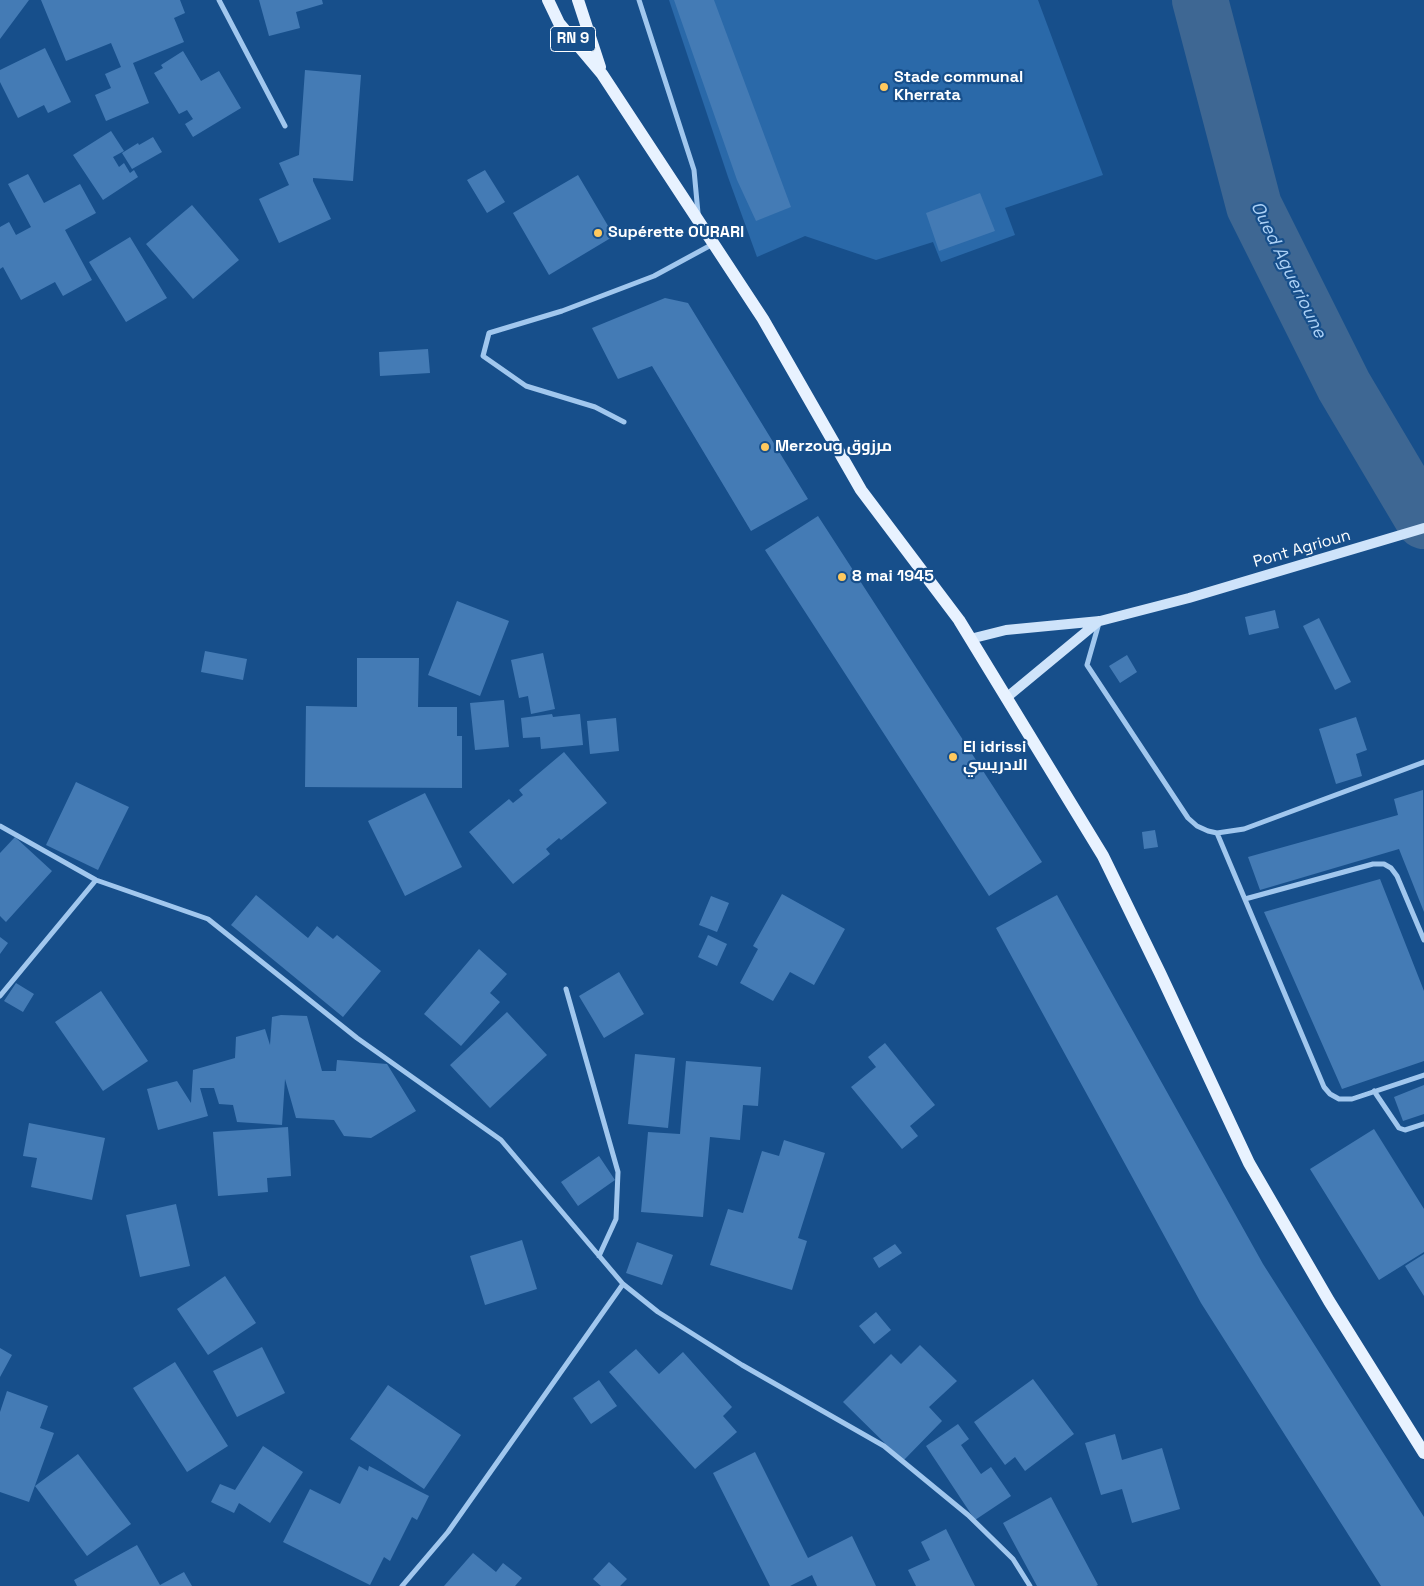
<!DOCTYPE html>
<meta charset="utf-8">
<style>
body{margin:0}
canvas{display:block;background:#174f8b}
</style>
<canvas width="1424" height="1586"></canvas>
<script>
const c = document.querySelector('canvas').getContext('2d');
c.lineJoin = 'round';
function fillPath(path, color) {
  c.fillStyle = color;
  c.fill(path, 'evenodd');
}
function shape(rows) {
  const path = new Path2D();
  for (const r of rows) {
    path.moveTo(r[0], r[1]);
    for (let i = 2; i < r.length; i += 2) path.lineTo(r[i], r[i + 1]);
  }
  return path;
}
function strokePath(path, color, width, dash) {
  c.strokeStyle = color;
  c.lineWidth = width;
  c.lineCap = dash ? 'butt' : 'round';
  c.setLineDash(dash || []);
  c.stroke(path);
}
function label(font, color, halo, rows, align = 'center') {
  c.font = font + ' "Space Grotesk",Cairo,sans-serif';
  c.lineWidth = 4.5;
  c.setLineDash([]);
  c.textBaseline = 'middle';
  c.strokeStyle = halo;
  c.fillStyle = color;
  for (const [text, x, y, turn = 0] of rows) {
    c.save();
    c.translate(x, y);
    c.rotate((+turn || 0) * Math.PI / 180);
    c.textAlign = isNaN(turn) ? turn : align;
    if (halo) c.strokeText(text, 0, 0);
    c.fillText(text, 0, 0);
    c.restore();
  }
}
fillPath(shape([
 [669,0,1038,0,1103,175,1005,208,1015,235,941,262,933,242,876,260,805,236,757,257,728,177]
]), '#2a69a9');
strokePath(shape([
 [1200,0,1254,206,1344,386,1424,521]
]), '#3e6793', 56);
fillPath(shape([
 [0,0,29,0,0,39],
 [41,0,180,0,185,13,174,18,184,42,133,63,149,103,106,121,95,95,111,88,105,74,121,67,111,43,66,61],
 [259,0,322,0,323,4,296,12,300,28,269,36],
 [674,0,714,0,791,207,756,221,737,180],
 [45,48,71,102,48,113,44,105,18,118,0,82,0,70],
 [183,51,201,81,219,71,241,108,193,137,185,124,193,119,187,110,179,114,154,73,163,68,161,65],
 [305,70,361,75,353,181,313,178,313,181,331,219,279,243,259,199,289,185,279,163,299,155],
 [111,131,124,151,113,157,119,167,124,163,130,173,134,170,138,177,103,200,73,155],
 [153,137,162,152,132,169,122,153,138,143,139,145],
 [485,170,505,202,487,213,467,180],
 [28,174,44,203,80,184,96,213,65,230,92,280,63,296,55,282,21,300,3,267,0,269,0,227,9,222,16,235,31,227,8,184],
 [578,175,614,236,549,275,513,213],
 [980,193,995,231,939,251,926,213],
 [192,205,239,260,193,299,146,244],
 [130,237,167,298,126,322,89,262],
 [665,298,688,303,808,499,751,531,652,366,618,379,592,328],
 [428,349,430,373,380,376,379,352],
 [818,516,1042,862,989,896,765,550],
 [457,601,509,621,480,696,428,675],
 [1275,610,1279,628,1249,635,1245,617],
 [1319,618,1351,682,1335,690,1303,626],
 [205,651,247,659,243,680,201,672],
 [543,653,555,709,531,714,528,696,519,698,511,660],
 [1127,655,1137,672,1120,683,1109,666],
 [357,658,419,658,418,707,457,707,457,736,462,736,462,788,305,787,306,706,357,707],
 [504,700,509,747,475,750,470,703],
 [552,714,553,717,580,714,583,745,541,749,540,737,523,738,521,718],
 [1356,717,1367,750,1356,754,1362,776,1336,784,1319,729],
 [616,718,619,751,590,754,587,721],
 [564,752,607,803,561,840,559,838,546,849,550,854,513,884,469,832,509,799,513,803,523,795,519,790],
 [76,782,129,807,98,870,46,845],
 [1423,790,1424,912,1399,849,1260,890,1248,857,1398,815,1394,799],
 [425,793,462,867,405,896,368,821],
 [1155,830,1158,847,1144,849,1142,832],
 [15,837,52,871,6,922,0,916,0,853],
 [1380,879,1424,991,1424,1061,1342,1089,1264,912],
 [782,894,845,929,814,985,790,972,773,1001,740,983,758,949,753,946],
 [256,895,308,938,317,926,333,939,337,935,381,971,343,1017,231,925],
 [1057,895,1263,1264,1424,1517,1424,1586,1381,1586,1201,1303,996,928],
 [711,896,729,903,717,932,699,925],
 [708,935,727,944,717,966,698,957],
 [0,937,8,943,0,954],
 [479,949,507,974,490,993,500,1002,461,1046,424,1014],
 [619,972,644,1014,604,1038,579,996],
 [16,983,34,994,23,1012,4,1001],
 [101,991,148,1061,103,1091,55,1022],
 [507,1012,547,1055,490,1108,450,1065],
 [281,1015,307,1016,322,1071,336,1071,337,1060,387,1064,416,1111,371,1138,344,1136,334,1120,296,1118,285,1079,282,1125,237,1122,233,1105,219,1104,214,1088,200,1088,208,1116,158,1130,147,1089,177,1081,191,1103,193,1070,235,1058,236,1037,265,1029,270,1045,272,1017],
 [885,1043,935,1105,910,1126,918,1136,902,1149,851,1087,876,1067,868,1057],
 [635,1054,675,1058,668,1128,628,1124],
 [686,1061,761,1067,758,1106,743,1105,740,1140,710,1137,703,1217,641,1212,648,1132,680,1134],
 [1424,1085,1424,1114,1403,1121,1394,1097],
 [29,1123,105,1138,92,1200,31,1187,37,1158,23,1156],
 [288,1127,291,1176,267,1178,268,1192,218,1196,213,1132],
 [1374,1129,1424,1209,1424,1252,1379,1280,1310,1169],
 [784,1140,825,1153,798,1238,807,1241,792,1290,710,1265,728,1209,743,1213,762,1151,779,1156],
 [599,1156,615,1180,578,1206,561,1182],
 [176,1204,190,1266,140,1277,126,1215],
 [522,1240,537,1289,485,1305,470,1256],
 [637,1242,673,1255,662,1285,626,1273],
 [895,1244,902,1253,879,1268,873,1258],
 [1424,1254,1424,1296,1405,1266],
 [225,1276,256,1323,208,1355,177,1309],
 [876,1312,891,1330,874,1344,859,1326],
 [920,1345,957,1381,929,1407,942,1421,903,1461,843,1402,891,1354,901,1364],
 [262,1347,285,1393,237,1417,213,1371],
 [0,1348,12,1355,0,1377],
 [636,1349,659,1374,683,1352,732,1407,723,1416,737,1432,695,1469,609,1372],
 [175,1362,228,1446,187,1472,133,1388],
 [1033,1379,1074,1434,1025,1471,1015,1457,1005,1465,974,1422],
 [599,1380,617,1406,591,1424,573,1398],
 [388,1385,461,1435,424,1489,350,1439],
 [7,1391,48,1406,40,1428,54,1433,29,1502,0,1492,0,1412],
 [958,1424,969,1439,961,1445,981,1474,991,1467,1011,1496,975,1520,926,1446],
 [1115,1434,1122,1460,1162,1448,1180,1509,1132,1523,1122,1489,1101,1495,1085,1443],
 [263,1446,303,1472,270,1523,239,1503,234,1513,211,1502,220,1484,235,1490],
 [755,1452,808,1558,852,1536,876,1586,817,1586,812,1575,790,1586,770,1586,713,1473],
 [78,1454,131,1524,87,1556,35,1486],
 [359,1466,368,1471,369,1466,429,1496,417,1520,412,1517,390,1561,384,1557,370,1585,283,1542,310,1489,340,1504],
 [1051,1497,1098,1585,1096,1586,1037,1586,1003,1523],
 [946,1529,975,1586,916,1586,908,1570,930,1560,921,1542],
 [137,1545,160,1585,184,1572,192,1586,77,1586,74,1580],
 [473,1553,496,1572,503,1563,522,1578,515,1586,444,1586],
 [609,1562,627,1579,620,1586,601,1586,593,1579]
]), '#447bb5');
strokePath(shape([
 [219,0,285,126],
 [639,0,694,170,698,213],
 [624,422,595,407,526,386,483,356,489,333,562,311,654,276,713,244],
 [1099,623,1087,665,1188,818,1197,826,1208,831,1217,833,1244,829,1424,762],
 [0,826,96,880,208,919,357,1038,501,1140,623,1284,658,1312,742,1365,884,1446,968,1515,1013,1559,1030,1586],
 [1217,833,1324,1087,1330,1094,1339,1099,1352,1099,1424,1075],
 [1245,899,1373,864,1384,864,1391,868,1397,876,1424,940],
 [566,989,618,1172,616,1219,599,1256],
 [0,996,96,880],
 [1374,1091,1399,1128,1405,1130,1424,1124],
 [402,1586,448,1532,623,1284]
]), '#a1c7ee', 5);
strokePath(shape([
 [970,639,1006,630,1100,621,1189,598,1424,528],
 [1006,698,1099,621]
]), '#cee3fa', 10);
strokePath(shape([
 [548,0,559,23,602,74,763,319,861,490,959,620,1103,856,1160,973,1249,1163,1329,1301,1424,1453],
 [578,0,600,67]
]), '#e8f2ff', 12);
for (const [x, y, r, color] of [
 [884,87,5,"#ffc95e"],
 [598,233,5,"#ffc95e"],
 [765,447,5,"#ffc95e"],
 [842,577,5,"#ffc95e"],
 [953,757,5,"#ffc95e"]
]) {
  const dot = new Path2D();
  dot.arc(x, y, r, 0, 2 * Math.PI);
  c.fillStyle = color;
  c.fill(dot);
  strokePath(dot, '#174f8b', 2);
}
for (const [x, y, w] of [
 [573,39,45]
]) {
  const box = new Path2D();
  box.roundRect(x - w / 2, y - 12.5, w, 25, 4);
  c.fillStyle = '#174f8b';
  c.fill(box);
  strokePath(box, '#fff', 1);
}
label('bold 15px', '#fff', null, [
 ["RN 9",573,39]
]);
label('bold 16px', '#fff', '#174f8b', [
 ["Stade communal",894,78],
 ["Kherrata",894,96],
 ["Supérette OURARI",608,233],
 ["Merzoug مرزوق",775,447],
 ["8 mai 1945",852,577],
 ["El idrissi",963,748],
 ["الادريسي",963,766]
], 'left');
label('16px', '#fff', '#174f8b', [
 ["Pont Agrioun",1302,549,-16]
]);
label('italic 18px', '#acd1f6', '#174f8b', [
 ["Oued Aguerioune",1288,270,64]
]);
</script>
